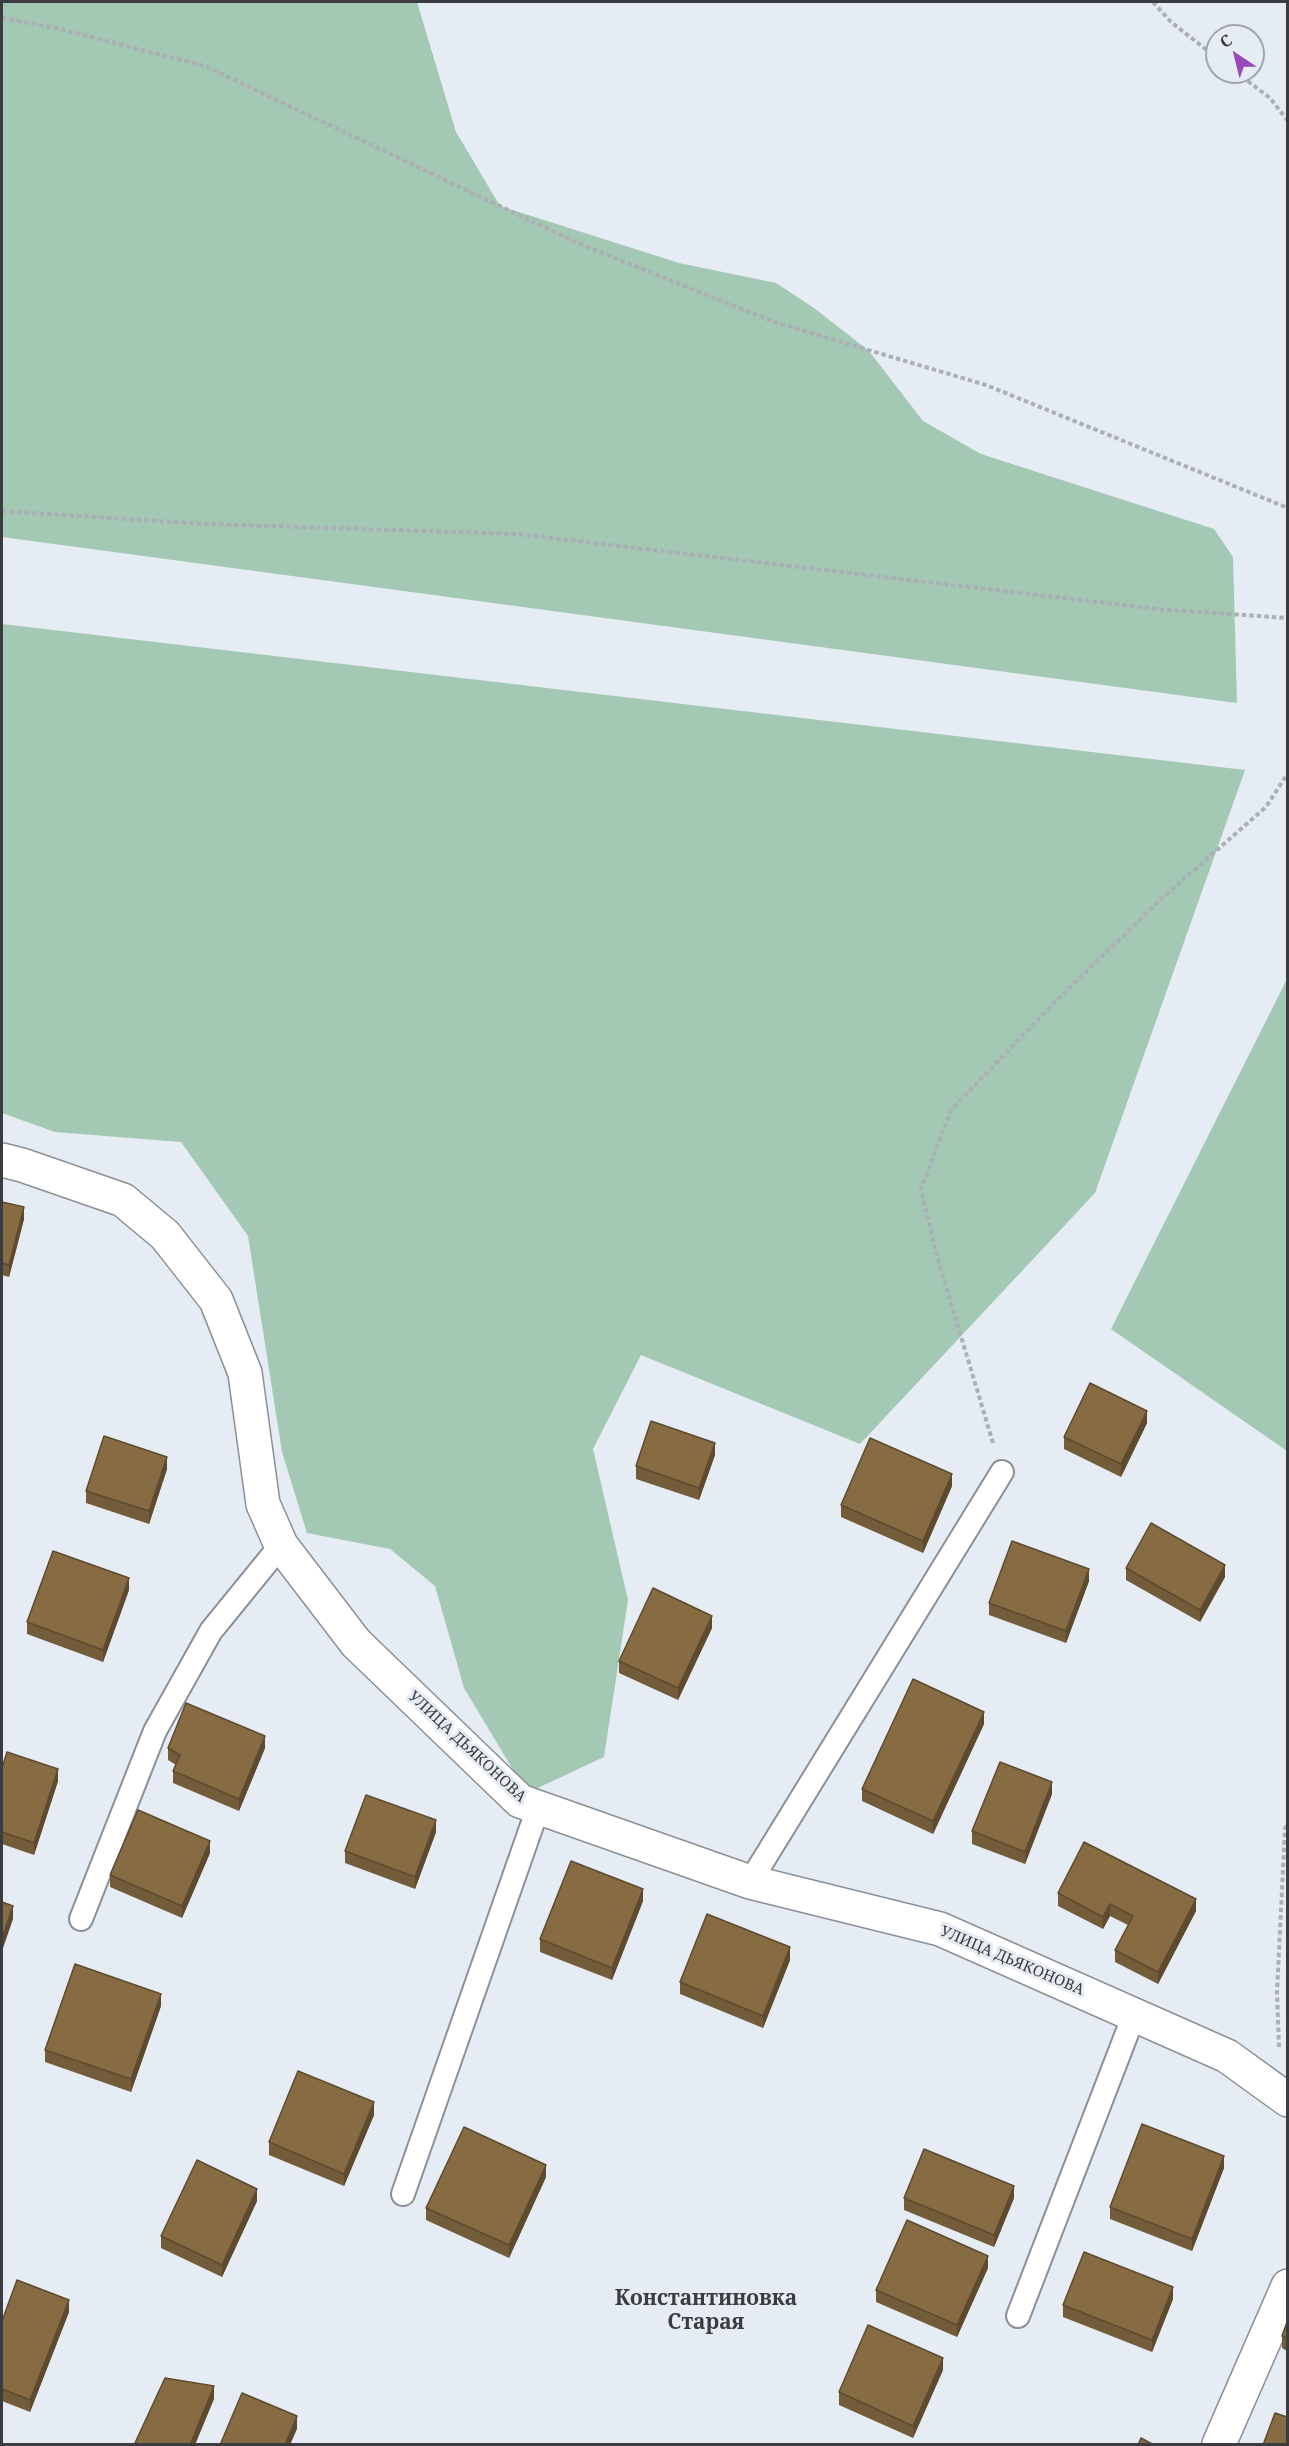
<!DOCTYPE html>
<meta charset="utf-8">
<style>
body{margin:0}
#map{position:relative;width:1289px;height:2446px;overflow:hidden;background:#e6ecf4;font-family:"Noto Serif",serif}
canvas{display:block}
.frame{position:absolute;inset:0;border:3px solid #3a3c3f;pointer-events:none}
.north{position:absolute;left:1205px;top:24px;width:60px;height:60px;box-sizing:border-box;background:#e6ecf4;border:2px solid #a1a6ac;border-radius:50%;rotate:325deg;font-size:16px;font-weight:700;line-height:24px;text-align:center;color:#3a3c3f}
.north::after{content:'';display:block;margin:auto;width:21px;height:27px;background:#9949ba;clip-path:polygon(50% 0,100% 100%,50% 72%,0 100%)}
</style>
<div id="map">
<canvas width="1289" height="2446"></canvas>
<div class="frame"></div>
<div class="north">С</div>
</div>
<script>
const c = document.querySelector('canvas').getContext('2d');
c.lineJoin = 'round';
function fillPath(path, color) {
  c.fillStyle = color;
  c.fill(path, 'evenodd');
}
function shape(rows) {
  const path = new Path2D();
  for (const r of rows) {
    path.moveTo(r[0], r[1]);
    for (let i = 2; i < r.length; i += 2) path.lineTo(r[i], r[i + 1]);
  }
  return path;
}
function strokePath(path, color, width, dash) {
  c.strokeStyle = color;
  c.lineWidth = width;
  c.lineCap = dash ? 'butt' : 'round';
  c.setLineDash(dash || []);
  c.stroke(path);
}
function label(font, color, halo, rows, align = 'center') {
  c.font = font + ' "Noto Serif",serif';
  c.lineWidth = 6;
  c.setLineDash([]);
  c.textBaseline = 'middle';
  c.strokeStyle = halo;
  c.fillStyle = color;
  for (const [text, x, y, turn = 0] of rows) {
    c.save();
    c.translate(x, y);
    c.rotate((+turn || 0) * Math.PI / 180);
    c.textAlign = isNaN(turn) ? turn : align;
    if (halo) c.strokeText(text, 0, 0);
    c.fillText(text, 0, 0);
    c.restore();
  }
}
fillPath(shape([
 [2,2,417,2,456,132,500,206,679,263,776,283,814,308,869,351,923,421,981,454,1214,529,1233,557,1237,703,2,537],
 [2,624,1245,770,1095,1193,860,1444,641,1355,593,1449,628,1600,604,1757,527,1793,464,1688,435,1586,390,1549,307,1533,282,1452,248,1236,181,1142,55,1132,2,1113],
 [1287,979,1287,1451,1111,1329]
]), '#a3c8b4');
const service = shape([
 [750,1882,1002,1472],
 [81,1919,155,1731,211,1631,281,1545],
 [403,2194,538,1808],
 [1018,2316,1134,2015]
]);
const minor = shape([
 [2,1160,22,1165,123,1200,165,1235,216,1300,245,1373,263,1504,281,1545,356,1643,520,1801,750,1882,940,1929,1227,2056,1288,2100],
 [1219,2444,1288,2286]
]);
strokePath(service, '#8b9097', 26);
strokePath(minor, '#8b9097', 36);
strokePath(shape([
 [1153,2,1171,22,1217,58],
 [2,18,56,28,205,66,580,244,774,322,986,385,1288,508],
 [1236,72,1270,98,1288,121],
 [2,511,205,524,517,534,1157,609,1288,618],
 [993,1443,937,1256,921,1189,951,1110,1056,1001,1160,900,1266,807,1288,773],
 [1279,2047,1277,1992,1285,1829,1288,1823]
]), '#abb0b6', 4, [4.5, 3]);
strokePath(service, '#fff', 22);
strokePath(minor, '#fff', 33);
fillPath(shape([
 [2,1202,24,1219,9,1277,2,1275],
 [1147,1423,1121,1477,1064,1449,1064,1437],
 [715,1455,699,1500,636,1479,636,1466],
 [167,1469,149,1524,86,1503,86,1491],
 [952,1486,923,1553,841,1517,841,1505],
 [1126,1568,1225,1577,1200,1622,1126,1580],
 [1089,1581,1066,1643,989,1615,989,1603],
 [129,1590,103,1662,27,1634,27,1622],
 [712,1628,678,1700,619,1673,619,1661],
 [984,1724,933,1834,862,1801,862,1789],
 [168,1748,265,1748,239,1811,173,1783,173,1771,176,1765,168,1760],
 [2,1768,58,1781,34,1855,2,1844],
 [1052,1794,1025,1864,972,1844,972,1831],
 [436,1832,415,1889,345,1863,345,1851],
 [210,1853,182,1918,110,1887,110,1875],
 [1058,1893,1196,1911,1158,1984,1115,1962,1115,1950,1128,1925,1110,1916,1103,1929,1058,1906],
 [643,1901,612,1980,540,1952,540,1939],
 [790,1960,763,2028,680,1994,680,1982],
 [161,2006,131,2092,45,2062,45,2050],
 [374,2115,344,2186,269,2155,269,2142],
 [1224,2168,1192,2251,1110,2219,1110,2207],
 [546,2177,509,2258,426,2220,426,2208],
 [904,2198,1014,2198,994,2247,904,2210],
 [257,2201,222,2277,161,2248,161,2236],
 [988,2268,957,2337,876,2302,876,2290],
 [1173,2299,1152,2352,1063,2317,1063,2305],
 [69,2312,30,2412,2,2401,2,2321],
 [1287,2322,1287,2351,1282,2348,1282,2336],
 [943,2370,913,2438,839,2405,839,2392]
]), '#735c3a');
fillPath(shape([
 [24,1207,24,1219,9,1277,9,1265],
 [1147,1411,1147,1423,1121,1477,1121,1464],
 [715,1443,715,1455,699,1500,699,1488],
 [167,1457,167,1469,149,1524,149,1511],
 [952,1474,952,1486,923,1553,923,1541],
 [1225,1565,1225,1577,1200,1622,1200,1610],
 [1089,1569,1089,1581,1066,1643,1066,1631],
 [129,1578,129,1590,103,1662,103,1650],
 [712,1616,712,1628,678,1700,678,1688],
 [984,1712,984,1724,933,1834,933,1821],
 [265,1736,265,1748,239,1811,239,1799],
 [58,1769,58,1781,34,1855,34,1843],
 [1052,1782,1052,1794,1025,1864,1025,1852],
 [436,1820,436,1832,415,1889,415,1877],
 [210,1841,210,1853,182,1918,182,1906],
 [643,1889,643,1901,612,1980,612,1968],
 [1196,1899,1196,1911,1158,1984,1158,1972],
 [1110,1904,1110,1916,1103,1929,1103,1917],
 [13,1906,13,1919,2,1951,2,1939],
 [790,1947,790,1960,763,2028,763,2016],
 [161,1994,161,2006,131,2092,131,2079],
 [374,2102,374,2115,344,2186,344,2174],
 [1224,2156,1224,2168,1192,2251,1192,2239],
 [546,2165,546,2177,509,2258,509,2245],
 [1014,2186,1014,2198,994,2247,994,2235],
 [257,2189,257,2201,222,2277,222,2265],
 [988,2256,988,2268,957,2337,957,2325],
 [1173,2287,1173,2299,1152,2352,1152,2340],
 [69,2300,69,2312,30,2412,30,2400],
 [943,2358,943,2370,913,2438,913,2426],
 [214,2386,214,2399,195,2445,190,2445],
 [297,2416,297,2429,290,2445,285,2445]
]), '#5e4b2f');
const building = shape([
 [2,1202,24,1207,9,1265,2,1263,2,1202],
 [1090,1383,1147,1411,1121,1464,1064,1437,1090,1383],
 [651,1421,715,1443,699,1488,636,1466,651,1421],
 [104,1436,167,1457,149,1511,86,1491,104,1436],
 [870,1438,952,1474,923,1541,841,1505,870,1438],
 [1151,1523,1225,1565,1200,1610,1126,1568,1151,1523],
 [1012,1541,1089,1569,1066,1631,989,1603,1012,1541],
 [53,1551,129,1578,103,1650,27,1622,53,1551],
 [653,1588,712,1616,678,1688,619,1661,653,1588],
 [913,1679,984,1712,933,1821,862,1789,913,1679],
 [186,1703,265,1736,239,1799,173,1771,180,1755,168,1748,186,1703],
 [7,1752,58,1769,34,1843,2,1832,2,1768,7,1752],
 [1000,1762,1052,1782,1025,1852,972,1831,1000,1762],
 [366,1795,436,1820,415,1877,345,1851,366,1795],
 [138,1810,210,1841,182,1906,110,1875,138,1810],
 [1084,1842,1196,1899,1158,1972,1115,1950,1133,1916,1110,1904,1103,1917,1058,1893,1084,1842],
 [571,1861,643,1889,612,1968,540,1939,571,1861],
 [2,1902,13,1906,2,1939,2,1902],
 [707,1914,790,1947,763,2016,680,1982,707,1914],
 [75,1964,161,1994,131,2079,45,2050,75,1964],
 [298,2071,374,2102,344,2174,269,2142,298,2071],
 [1142,2124,1224,2156,1192,2239,1110,2207,1142,2124],
 [464,2127,546,2165,509,2245,426,2208,464,2127],
 [924,2149,1014,2186,994,2235,904,2198,924,2149],
 [197,2160,257,2189,222,2265,161,2236,197,2160],
 [907,2220,988,2256,957,2325,876,2290,907,2220],
 [1084,2252,1173,2287,1152,2340,1063,2305,1084,2252],
 [17,2280,69,2300,30,2400,2,2389,2,2321,17,2280],
 [1287,2322,1287,2338,1282,2336,1287,2322],
 [868,2325,943,2358,913,2426,839,2392,868,2325],
 [165,2378,214,2386,190,2445,140,2445,135,2443,165,2378],
 [242,2393,297,2416,285,2445,220,2445,242,2393],
 [1275,2413,1287,2417,1287,2445,1263,2445,1275,2413],
 [1141,2438,1154,2445,1138,2445,1141,2438]
]);
fillPath(building, '#866b43');
strokePath(building, '#5e4b2f', 1.5);
label('15px', '#3a3c3f', '#e6ecf4', [
 ["УЛИЦА ДЬЯКОНОВА",467,1747,43],
 ["УЛИЦА ДЬЯКОНОВА",1012,1961,23]
]);
label('bold 21px', '#3a3c3f', '#e6ecf4', [
 ["Константиновка",706,2299],
 ["Старая",706,2323]
]);
</script>
